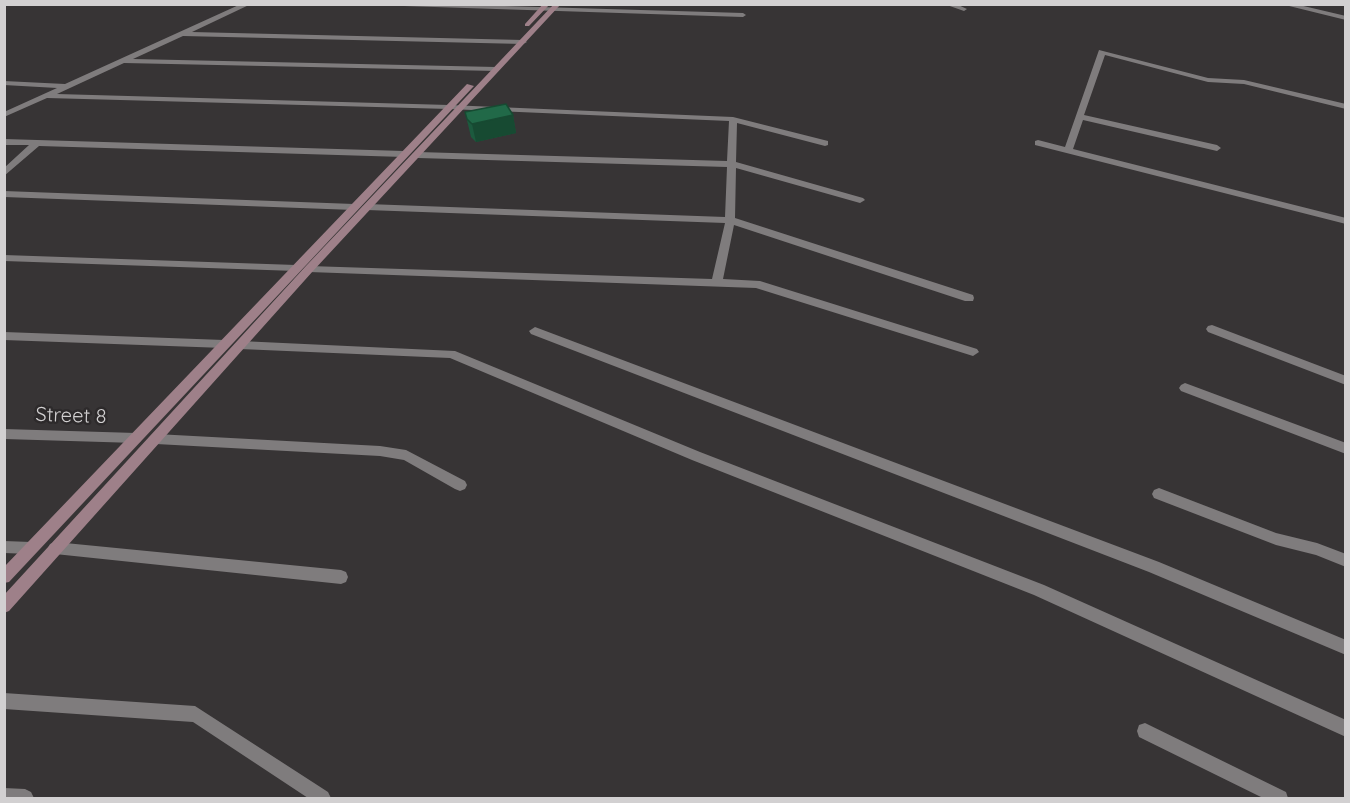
<!DOCTYPE html>
<style>
body{margin:0}
#map{position:relative;width:1350px;height:803px;overflow:hidden;background:#373435;font-family:Quicksand,sans-serif}
canvas{display:block}
.frame{position:absolute;inset:0;border:6px solid #d2d0d1;pointer-events:none}
</style>
<div id="map">
<canvas width="1350" height="803"></canvas>
<div class="frame"></div>
</div>
<script>
const c = document.querySelector('canvas').getContext('2d');
c.lineJoin = 'round';
function shape(rows) {
  const path = new Path2D();
  for (const r of rows) {
    path.moveTo(r[0], r[1]);
    for (let i = 2; i < r.length; i += 2) path.lineTo(r[i], r[i + 1]);
  }
  return path;
}
function fillPath(path, color) {
  c.fillStyle = color;
  c.fill(path, 'evenodd');
}
function strokePath(path, color, width, dash) {
  c.strokeStyle = color;
  c.lineWidth = width;
  c.lineCap = dash ? 'butt' : 'round';
  c.setLineDash(dash || []);
  c.stroke(path);
}
function label(font, color, halo, rows, align = 'center') {
  c.font = font + ' Quicksand,sans-serif';
  c.lineWidth = 5;
  c.setLineDash([]);
  c.textBaseline = 'middle';
  c.strokeStyle = halo;
  c.fillStyle = color;
  for (const [text, x, y, turn = 0] of rows) {
    c.save();
    c.translate(x, y);
    c.rotate((+turn || 0) * Math.PI / 180);
    c.textAlign = isNaN(turn) ? turn : align;
    if (halo) c.strokeText(text, 0, 0);
    c.fillText(text, 0, 0);
    c.restore();
  }
}
fillPath(shape([
 [241,4,251,4,192,32,523,40,527,42,523,44,183,36,133,59,496,67,500,69,496,71,124,63,57,94,449,105,733,117,828,141,828,145,825,146,737,123,736,162,863,198,865,200,860,203,736,168,735,218,973,295,974,298,973,301,965,301,734,225,723,279,760,281,977,349,979,352,973,356,756,288,309,272,304,269,309,266,712,279,725,223,367,210,362,207,367,204,725,217,727,167,418,158,414,155,418,152,727,161,729,121,449,109,47,98,4,117,4,112,57,88,4,85,4,81,65,84,241,4],
 [342,4,437,4,743,13,746,15,743,17,342,4],
 [944,4,956,4,967,9,964,11,944,4],
 [1281,4,1295,4,1346,16,1346,20,1281,4],
 [1099,50,1208,78,1244,80,1346,104,1346,109,1244,84,1208,82,1105,55,1084,115,1217,145,1221,148,1217,151,1083,120,1073,149,1346,218,1346,224,1035,145,1035,141,1038,140,1065,147,1099,50],
 [4,139,404,151,408,154,404,157,39,146,4,176,4,168,29,145,4,145,4,139],
 [4,191,354,204,359,207,354,210,4,197,4,191],
 [4,255,296,265,301,268,296,271,4,261,4,255],
 [1212,325,1346,376,1346,385,1208,332,1206,329,1208,326,1212,325],
 [535,327,1159,562,1346,640,1346,655,1149,572,531,334,529,331,535,327],
 [4,332,224,340,230,344,224,348,4,340,4,332],
 [240,341,455,351,700,452,1044,585,1346,720,1346,737,1034,595,692,460,450,358,240,349,234,345,240,341],
 [1185,383,1346,443,1346,454,1181,391,1179,388,1181,385,1185,383],
 [4,429,136,433,140,434,142,438,140,442,136,443,4,439,4,429],
 [156,434,380,446,406,450,465,481,467,485,465,489,460,491,455,489,404,460,380,456,156,444,152,443,150,439,152,435,156,434],
 [1159,488,1276,533,1317,543,1346,554,1346,567,1316,555,1276,545,1154,498,1152,494,1154,490,1159,488],
 [4,541,31,542,36,544,38,548,36,552,31,554,4,553,4,541],
 [55,542,341,570,346,572,348,577,346,582,341,584,55,554,50,552,48,548,50,544,55,542],
 [4,693,195,706,328,792,331,798,308,798,193,722,4,709,4,693],
 [1145,723,1286,792,1288,798,1263,798,1139,737,1137,731,1139,725,1145,723],
 [4,788,25,789,31,792,34,798,4,798,4,788]
]), '#7f7c7d');
fillPath(shape([
 [543,4,550,4,529,26,525,26,525,24,543,4],
 [554,4,561,4,313,271,9,611,4,613,4,595,305,267,554,4],
 [467,84,474,86,9,582,4,583,4,567,467,84]
]), '#9e8089');
fillPath(shape([
 [465,112,513,115,516,133,476,142,471,137]
]), '#1c5a3e');
fillPath(shape([
 [513,115,516,133,476,142,472,124]
]), '#174a32');
const building = shape([
 [506,104,513,115,472,124,467,119,465,112,506,104]
]);
fillPath(building, '#216948');
strokePath(building, '#174a32', 1.5);
label('20px', '#d2d0d1', '#2d2a2b', [
 ["Street 8",71,416,2]
]);
</script>
